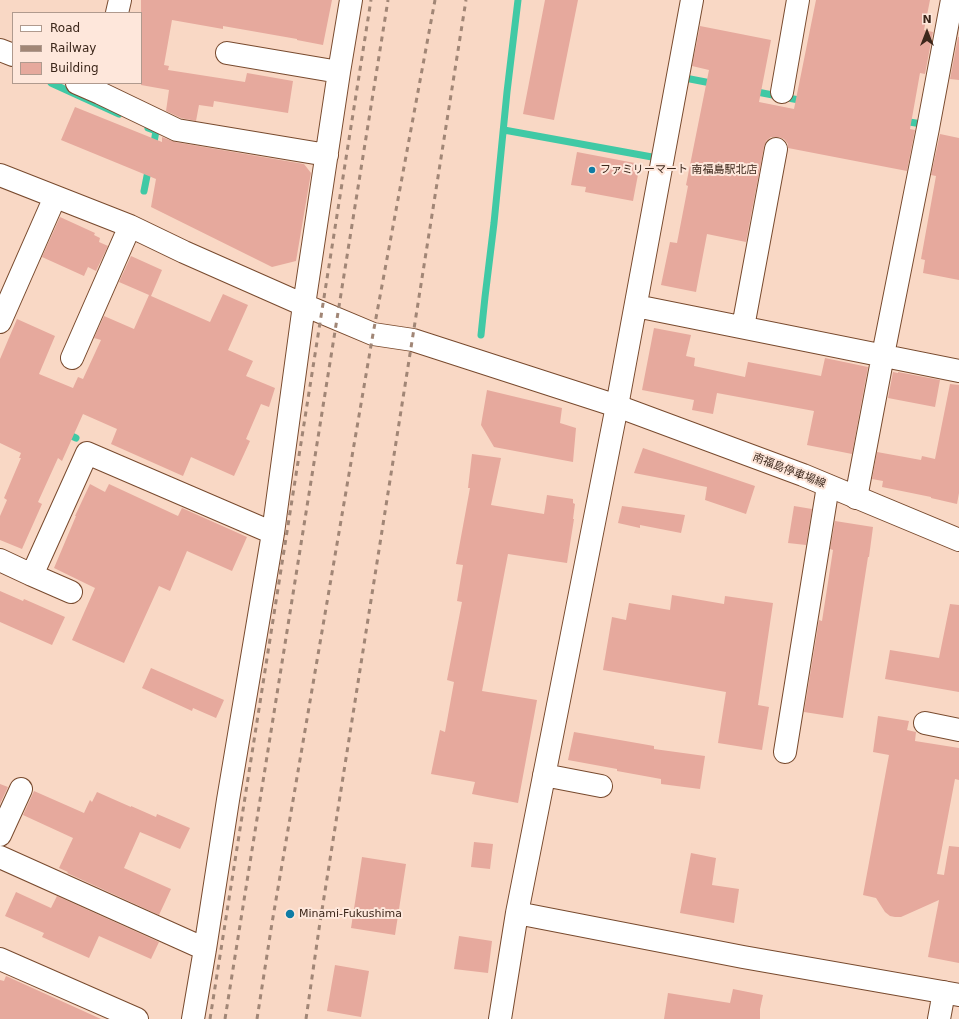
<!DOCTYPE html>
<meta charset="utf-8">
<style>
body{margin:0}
#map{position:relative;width:959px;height:1019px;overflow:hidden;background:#f9d8c5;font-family:"DejaVu Sans",sans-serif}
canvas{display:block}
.legend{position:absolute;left:12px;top:12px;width:130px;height:72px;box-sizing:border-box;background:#fee7db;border:1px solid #b09a8e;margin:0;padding:5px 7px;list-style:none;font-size:12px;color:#3c271b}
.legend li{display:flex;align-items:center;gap:8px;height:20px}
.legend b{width:20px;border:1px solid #b09a8e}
.north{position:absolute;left:907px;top:12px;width:40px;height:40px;-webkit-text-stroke:3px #fee7db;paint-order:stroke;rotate:0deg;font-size:11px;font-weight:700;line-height:16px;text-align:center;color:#3c271b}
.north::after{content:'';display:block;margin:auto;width:14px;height:18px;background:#3c271b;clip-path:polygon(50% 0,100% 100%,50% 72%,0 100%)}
</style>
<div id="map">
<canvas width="959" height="1019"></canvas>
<ul class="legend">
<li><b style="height:5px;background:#fff"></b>Road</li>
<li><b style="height:5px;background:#a18676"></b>Railway</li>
<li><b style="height:11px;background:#e6a99d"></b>Building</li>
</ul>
<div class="north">N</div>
</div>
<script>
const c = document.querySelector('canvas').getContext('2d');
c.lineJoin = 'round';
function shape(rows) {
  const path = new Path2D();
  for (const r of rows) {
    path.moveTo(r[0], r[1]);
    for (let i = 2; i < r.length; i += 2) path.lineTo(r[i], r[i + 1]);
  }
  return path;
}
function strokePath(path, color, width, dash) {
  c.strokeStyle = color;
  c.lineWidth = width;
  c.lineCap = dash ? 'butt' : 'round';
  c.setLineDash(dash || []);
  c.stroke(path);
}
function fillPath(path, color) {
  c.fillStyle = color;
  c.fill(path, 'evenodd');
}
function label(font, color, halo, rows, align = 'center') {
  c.font = font + ' "DejaVu Sans","Noto Sans JP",sans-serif';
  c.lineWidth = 4;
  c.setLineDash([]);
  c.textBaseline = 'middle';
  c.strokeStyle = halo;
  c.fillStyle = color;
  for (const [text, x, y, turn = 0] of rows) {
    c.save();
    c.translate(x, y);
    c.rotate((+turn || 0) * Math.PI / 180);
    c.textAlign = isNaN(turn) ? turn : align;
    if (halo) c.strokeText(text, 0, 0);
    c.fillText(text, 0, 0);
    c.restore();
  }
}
strokePath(shape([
 [685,78,716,84],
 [51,83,119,114],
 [752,91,804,101],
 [903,121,922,124],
 [148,128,156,131,153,148],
 [504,130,652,157],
 [144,191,149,166],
 [481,335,485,297,494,223,507,92,518,0],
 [65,433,76,438]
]), '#40c9a5', 7);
fillPath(shape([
 [141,0,332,0,323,45,297,40,297,39,223,26,223,29,172,20,164,65,169,66,168,70,245,82,247,73,293,81,288,113,214,101,213,107,199,105,196,121,181,118,166,111,169,90,141,85],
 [545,0,578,0,554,120,523,114],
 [816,0,930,0,924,30,933,32,925,74,920,73,910,129,915,130,907,171,788,148,788,144,784,139,778,137,771,137,766,141,764,147,746,242,707,234,696,292,661,285,670,242,677,243,688,186,686,185,709,70,692,66,700,26,771,40,759,102,794,109],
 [958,37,959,37,959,80,950,79],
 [75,107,162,142,162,137,175,142,304,164,311,173,296,261,272,267,151,207,156,179,61,140],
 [940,134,959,138,959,280,923,273,925,260,921,259,936,176,931,175],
 [577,152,640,164,633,201,585,192,586,187,571,185],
 [60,217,95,233,94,235,100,238,99,242,108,246,96,271,88,267,84,276,42,257],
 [131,256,162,270,151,296,210,322,223,294,248,305,228,350,253,361,246,376,275,388,269,407,261,404,246,439,250,441,234,476,191,457,183,476,111,444,117,429,83,414,62,461,58,458,38,502,42,504,22,549,0,540,0,516,7,500,4,498,21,458,19,458,21,453,0,443,0,359,17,319,55,336,39,374,73,388,78,377,83,379,101,340,94,338,104,316,134,329,149,295,119,282],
 [654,328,691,335,686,356,695,358,694,366,745,377,748,362,821,376,825,358,868,367,852,454,807,445,814,411,717,393,713,414,692,410,694,400,642,390],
 [893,372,898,373,898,372,940,380,935,407,888,398],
 [950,384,959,385,959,493,957,504,931,498,931,497,882,487,883,481,872,479,877,452,921,460,922,456,935,459],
 [487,390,562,408,560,423,576,428,573,462,494,447,481,425],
 [643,448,755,486,746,514,705,500,707,487,634,473],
 [472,454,501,458,491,505,544,514,547,495,573,499,573,503,575,504,573,519,574,519,567,563,508,554,482,691,537,700,518,803,472,794,475,782,431,774,440,730,445,732,454,682,447,680,462,602,457,601,463,565,456,564,470,488,468,488],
 [90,484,105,492,109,484,178,516,182,508,247,537,232,571,187,551,170,591,159,586,124,663,72,640,95,588,54,568,76,516,75,516],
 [622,506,685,515,681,533,640,525,640,528,618,523],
 [794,506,812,509,806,545,788,543],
 [835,521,873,527,869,557,868,557,843,718,804,712,819,620,822,621,833,550,830,549],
 [0,591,23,601,24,599,65,617,52,645,0,622],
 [672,595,724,604,725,596,773,603,758,705,769,707,762,750,718,743,726,692,603,670,612,617,626,620,629,603,670,610],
 [950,604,959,605,959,692,885,679,890,650,939,658],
 [151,668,224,700,216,718,193,708,192,711,142,688],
 [878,716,909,721,907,730,916,732,915,741,959,748,959,780,955,779,937,874,944,875,949,846,959,847,959,963,928,957,939,900,901,917,895,917,890,916,885,912,876,898,863,895,889,755,873,752],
 [574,732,654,746,654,749,705,756,700,789,661,784,661,779,617,771,617,769,568,760],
 [0,784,8,787,0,804],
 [34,791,84,813,90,800,92,802,97,792,131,807,131,806,156,817,157,814,190,828,180,849,140,832,124,868,171,889,159,915,67,873,68,872,59,868,73,838,23,815],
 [474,842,493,844,490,869,471,867],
 [691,853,716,858,712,885,739,889,734,923,680,913],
 [362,857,406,864,395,935,351,928],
 [16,892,51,908,57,896,159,942,151,959,99,936,89,958,42,937,44,933,5,916],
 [459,936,492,941,488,973,454,969],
 [335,965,369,971,361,1017,327,1011],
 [6,976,101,1019,0,1019,0,980,4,981],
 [733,989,763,995,760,1009,760,1019,664,1019,668,993,730,1003]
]), '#e6a99d');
const minor = shape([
 [117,13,120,0],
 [0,50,13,55],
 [227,53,339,72],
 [77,83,100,93,177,130,327,155],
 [782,92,798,0],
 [0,175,130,226,184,252,304,305,373,334,413,340,617,406],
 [636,306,959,371],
 [0,322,55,197],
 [743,327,776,149],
 [72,358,130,226],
 [856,498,883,355,928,128,952,0],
 [0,560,32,575,87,453,273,533],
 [32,575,71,592],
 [925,723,959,730],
 [785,752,828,486],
 [544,775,601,786],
 [0,835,21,789],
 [0,857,205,949],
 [517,913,743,957,959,995],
 [0,959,137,1019],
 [193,1019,205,949,228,800,273,533,304,305,339,72,351,0],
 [500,1019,517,913,617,406,692,0],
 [939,1019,944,992]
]);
const major = shape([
 [617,406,803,475,959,540]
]);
strokePath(minor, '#784a2e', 24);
strokePath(major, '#784a2e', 24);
strokePath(minor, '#fff', 22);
strokePath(major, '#fff', 22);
strokePath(shape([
 [210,1019,371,0],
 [225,1019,388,0],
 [257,1019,272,923,373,334,435,0],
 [306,1019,319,929,466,0]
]), '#a18676', 3, [5, 5]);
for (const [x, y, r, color] of [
 [592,170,4,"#0f7ca5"],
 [290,914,5,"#0f7ca5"]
]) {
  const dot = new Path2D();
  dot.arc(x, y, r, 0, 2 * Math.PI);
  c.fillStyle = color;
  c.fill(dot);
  strokePath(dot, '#fee7db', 1.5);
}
label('11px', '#3c271b', '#fee7db', [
 ["ファミリーマート 南福島駅北店",600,170],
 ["Minami-Fukushima",299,914]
], 'left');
label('11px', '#3c271b', '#fee7db', [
 ["南福島停車場線",789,471,21]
]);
</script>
